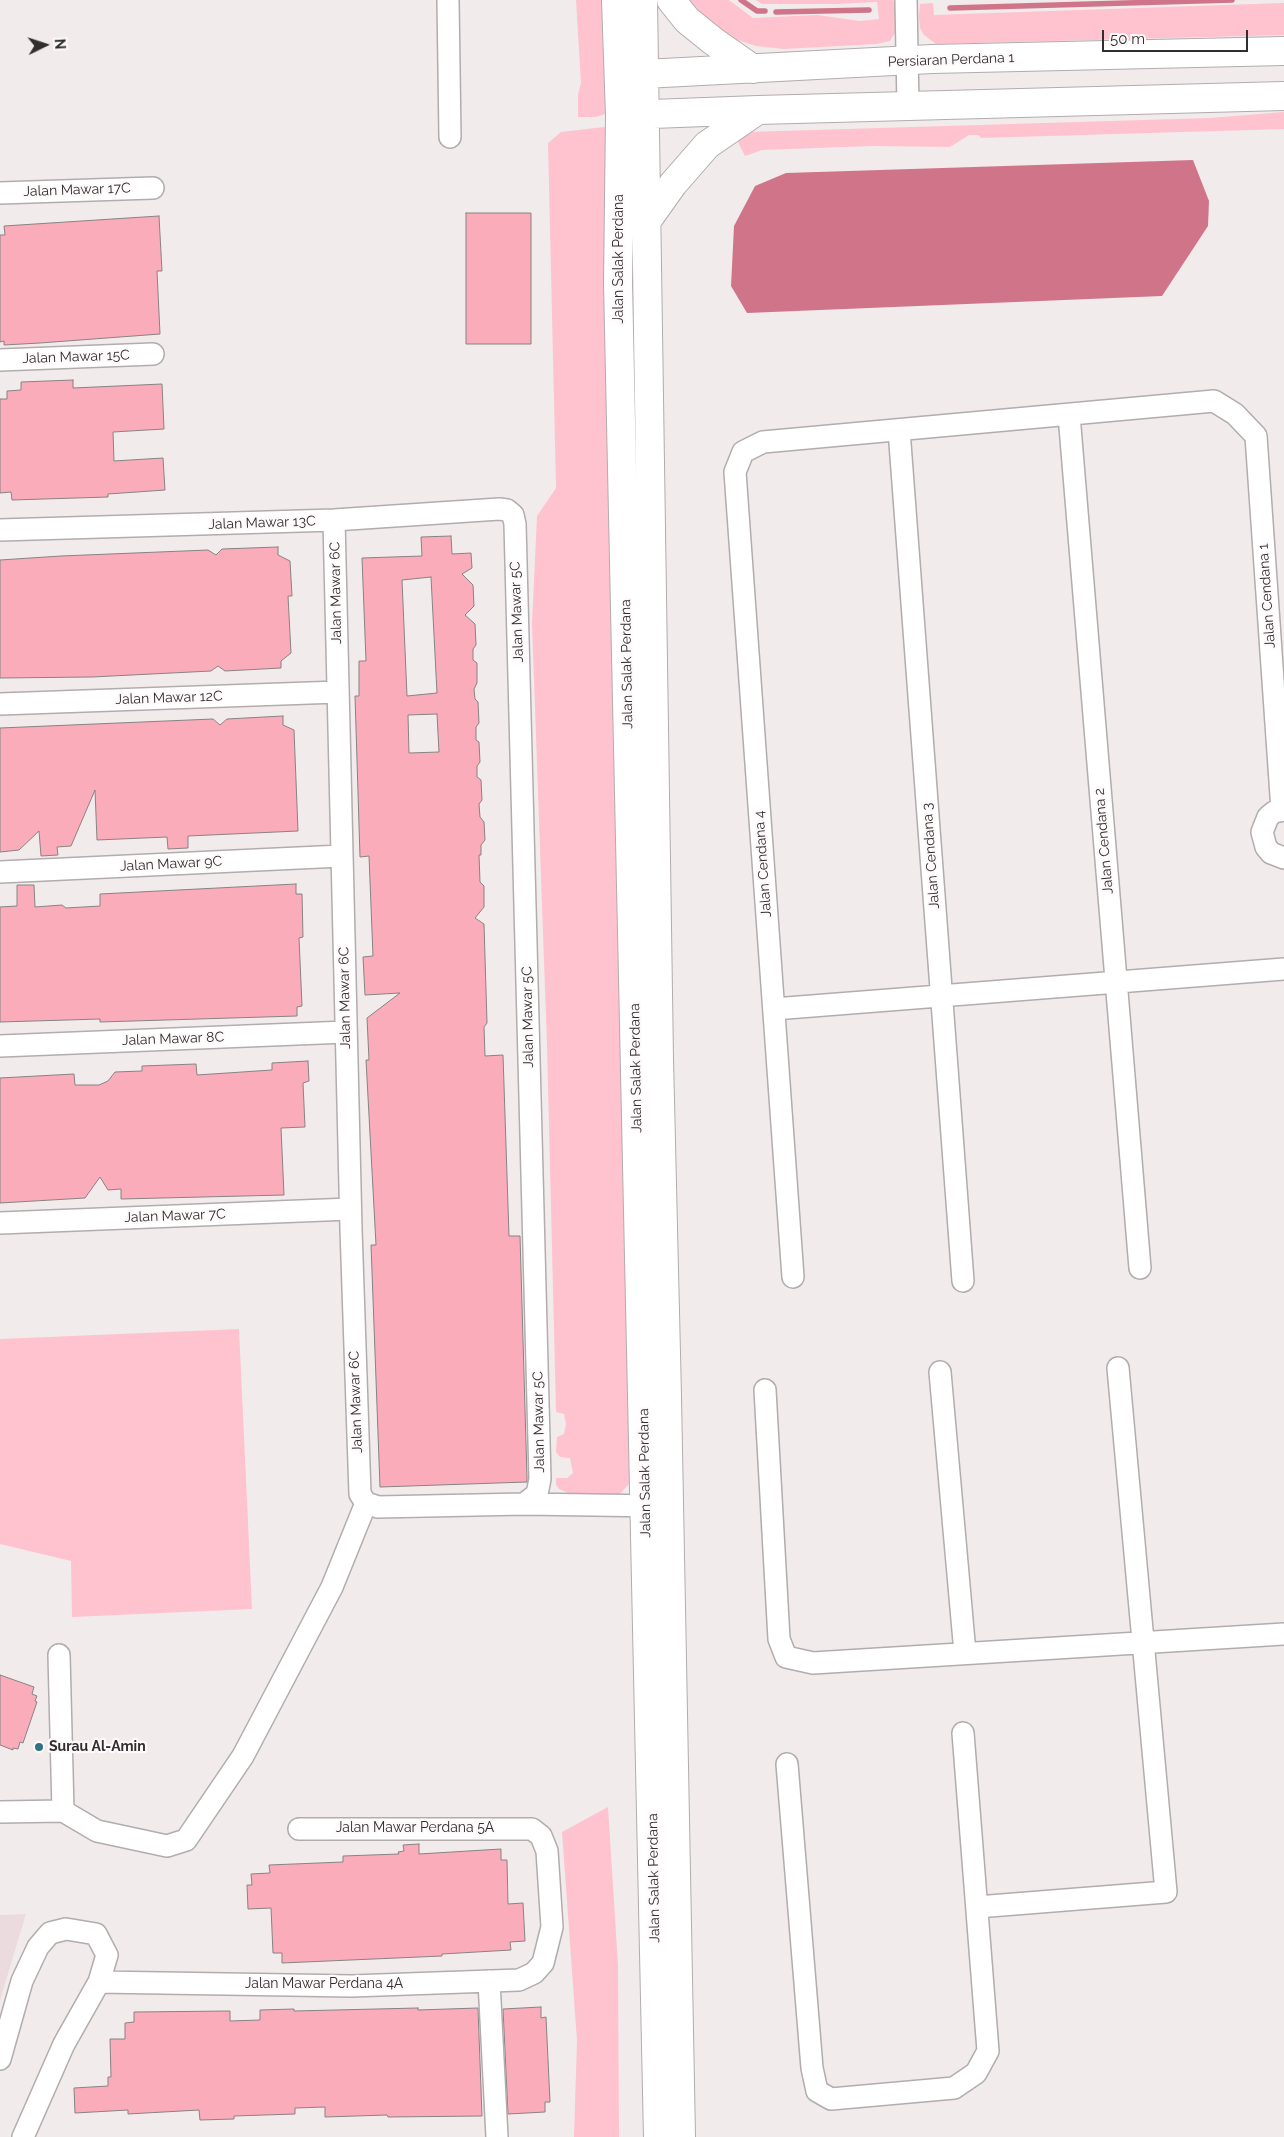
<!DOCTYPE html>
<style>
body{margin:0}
#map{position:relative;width:1284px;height:2137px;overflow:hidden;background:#f2ebec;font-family:Raleway,sans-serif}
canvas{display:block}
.north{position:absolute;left:20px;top:20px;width:50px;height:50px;-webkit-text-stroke:4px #fef9fa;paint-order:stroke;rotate:86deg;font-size:14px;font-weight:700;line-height:20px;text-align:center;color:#302e2e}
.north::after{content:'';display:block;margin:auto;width:18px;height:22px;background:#302e2e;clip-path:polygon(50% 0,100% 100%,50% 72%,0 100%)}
.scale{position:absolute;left:1102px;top:30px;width:146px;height:22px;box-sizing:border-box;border:2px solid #302e2e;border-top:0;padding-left:6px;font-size:15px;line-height:18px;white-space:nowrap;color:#302e2e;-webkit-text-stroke:4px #fef9fa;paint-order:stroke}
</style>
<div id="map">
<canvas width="1284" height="2137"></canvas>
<div class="north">N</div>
<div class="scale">50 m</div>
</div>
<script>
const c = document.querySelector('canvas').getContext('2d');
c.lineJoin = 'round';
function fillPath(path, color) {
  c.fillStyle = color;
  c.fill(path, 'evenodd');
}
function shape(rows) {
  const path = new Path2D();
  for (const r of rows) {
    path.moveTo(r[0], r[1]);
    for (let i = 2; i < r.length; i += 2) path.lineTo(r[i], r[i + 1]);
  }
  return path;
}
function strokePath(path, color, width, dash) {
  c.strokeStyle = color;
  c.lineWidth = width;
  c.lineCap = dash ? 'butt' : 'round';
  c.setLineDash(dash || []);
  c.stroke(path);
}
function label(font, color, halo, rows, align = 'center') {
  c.font = font + ' Raleway,sans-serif';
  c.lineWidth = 4.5;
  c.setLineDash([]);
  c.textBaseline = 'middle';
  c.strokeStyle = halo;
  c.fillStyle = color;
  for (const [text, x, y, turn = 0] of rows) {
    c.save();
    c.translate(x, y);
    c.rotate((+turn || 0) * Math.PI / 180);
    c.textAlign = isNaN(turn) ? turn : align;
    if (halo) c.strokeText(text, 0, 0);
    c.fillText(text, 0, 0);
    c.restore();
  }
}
fillPath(shape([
 [26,1914,1,1997,0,2001,0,1915]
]), '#ebdbde');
fillPath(shape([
 [576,0,605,0,608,109,605,114,596,117,578,117,578,95,581,83],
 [684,0,729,0,753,18,817,15,860,21,879,19,877,2,837,4,762,4,756,0,893,0,896,5,896,31,890,41,877,44,784,49,756,46,728,37],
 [933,3,934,15,1284,3,1284,35,936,44,924,35,920,28,919,16,920,4],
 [1284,112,1284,129,981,138,979,135,969,135,950,147,872,146,762,150,745,156,738,142,742,133,748,132,1210,118],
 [604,127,607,131,632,1473,629,1484,617,1497,577,1497,559,1489,556,1485,556,1478,567,1478,573,1473,570,1458,560,1457,556,1452,557,1437,564,1434,566,1424,564,1414,556,1412,547,1045,532,624,537,516,556,488,548,143,561,132],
 [239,1329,252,1609,72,1617,71,1561,0,1544,0,1339],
 [608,1807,618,1965,619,2137,574,2137,577,2041,562,1832]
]), '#fec3ce');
fillPath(shape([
 [1193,160,1209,201,1208,226,1162,296,747,313,731,286,734,226,755,186,786,173]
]), '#d07589');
strokePath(shape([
 [741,0,757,11,765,11],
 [950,8,1232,0],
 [776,12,869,10]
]), '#d07589', 5.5);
const building = shape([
 [466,213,531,213,531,344,466,344,466,213],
 [159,216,162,271,157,271,160,334,40,343,4,345,4,341,0,342,0,235,5,235,4,226,159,216],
 [73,380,73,388,162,384,164,429,113,432,114,461,163,458,165,490,108,494,108,497,12,500,11,492,0,493,0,399,7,399,7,391,21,390,21,382,73,380],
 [451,536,452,554,471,553,472,568,462,574,473,585,474,606,465,615,475,624,476,645,473,649,473,660,477,663,477,683,474,689,475,699,478,702,479,723,476,727,476,740,479,742,480,762,477,766,477,777,481,780,482,800,479,804,480,817,484,822,485,840,481,845,481,855,479,855,480,882,484,886,484,907,475,918,484,924,487,1023,484,1027,485,1056,503,1055,509,1236,520,1236,527,1478,527,1482,380,1487,371,1245,376,1245,366,1060,369,1060,367,1018,400,993,365,995,363,957,373,956,369,856,360,857,355,696,359,696,359,661,366,661,362,558,422,556,421,537,451,536],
 [431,577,437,693,407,696,402,580,431,577],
 [437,714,439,752,409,753,408,715,437,714],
 [278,547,278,555,290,561,292,596,288,596,291,653,281,661,281,668,225,671,218,666,211,671,92,677,0,678,0,560,61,556,208,550,216,555,222,549,278,547],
 [283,716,283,725,294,730,298,831,188,836,188,848,168,849,167,837,97,840,95,790,71,846,57,847,58,855,41,856,39,831,19,850,0,852,0,728,213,719,220,725,227,719,283,716],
 [296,884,296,894,302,894,303,937,299,938,302,1006,297,1007,297,1016,100,1022,100,1019,0,1022,0,907,17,906,17,885,34,885,35,907,62,905,66,908,100,906,100,894,296,884],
 [308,1061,309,1081,303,1083,305,1127,281,1128,284,1195,121,1199,121,1189,108,1190,100,1177,85,1198,0,1203,0,1078,74,1074,75,1085,99,1085,108,1081,115,1072,142,1071,142,1066,196,1064,197,1075,272,1070,272,1063,308,1061],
 [0,1675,34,1687,32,1694,37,1696,35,1701,37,1702,23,1743,20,1742,18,1749,13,1748,13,1750,0,1745,0,1675],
 [419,1844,419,1854,501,1849,501,1860,507,1860,508,1904,523,1903,525,1941,510,1942,511,1950,442,1954,442,1956,282,1963,282,1953,273,1953,271,1908,248,1909,247,1885,252,1885,251,1874,270,1873,269,1865,343,1862,343,1856,399,1854,398,1852,404,1851,403,1845,419,1844],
 [541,2007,541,2018,546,2017,550,2102,545,2102,545,2112,508,2114,503,2009,541,2007],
 [418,2008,418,2010,478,2008,482,2116,388,2117,387,2115,325,2117,325,2107,295,2108,295,2114,234,2116,234,2119,200,2120,199,2110,128,2114,128,2110,75,2113,74,2088,108,2086,108,2077,111,2077,110,2039,125,2039,125,2023,134,2022,134,2012,230,2011,230,2021,260,2020,260,2010,294,2009,294,2011,418,2008]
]);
fillPath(building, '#faacbb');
strokePath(building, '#888283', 1);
const minor = shape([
 [448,0,450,137],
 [906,0,908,106],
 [0,193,153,188],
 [0,360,153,354],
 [1069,415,1140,1268],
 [899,430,963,1281],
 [334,520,351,1229,360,1494,366,1503,378,1507,524,1504,660,1506],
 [0,530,334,520,499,509,507,510,513,515,515,524,540,1479,537,1494,524,1504],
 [0,704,338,692],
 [1284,810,1274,812,1268,817,1262,832,1266,847,1271,853,1284,858],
 [0,872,341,856],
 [774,1009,1284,969],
 [0,1046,346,1032],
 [0,1223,350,1209],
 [793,1277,735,472,743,452,763,442,1214,401,1235,414,1256,436,1282,810],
 [940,1372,965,1653],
 [765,1390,779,1639,786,1657,813,1663,1284,1634],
 [787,1764,812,2068,817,2091,831,2099,954,2088,976,2073,988,2051,963,1733],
 [63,1811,97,1831,167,1846,186,1840,243,1756,332,1587,366,1503],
 [0,1812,63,1811,59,1655],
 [977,1907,1166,1892,1118,1368],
 [489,1981,497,2137],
 [99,1982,352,1986,519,1980,534,1973,543,1963,552,1927,547,1851,541,1836,532,1829,299,1829],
 [0,2059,22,1981,38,1947,50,1933,66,1929,96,1934,107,1955,99,1982,64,2044,23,2137]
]);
const tertiary = shape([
 [616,0,620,116,618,283,658,2137],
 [643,0,659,1058,667,1396,681,2137],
 [671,0,687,20,713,41,753,69],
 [625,75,932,59,1284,51],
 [626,115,758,110,1284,96],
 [646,222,673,184,707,145,758,110]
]);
strokePath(minor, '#b2acad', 24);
strokePath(tertiary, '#b2acad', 30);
strokePath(minor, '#fff', 21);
strokePath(tertiary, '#fff', 28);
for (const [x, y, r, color] of [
 [39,1747,5,"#307384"]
]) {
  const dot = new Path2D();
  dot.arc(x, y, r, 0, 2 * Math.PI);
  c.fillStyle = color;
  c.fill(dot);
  strokePath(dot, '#fef9fa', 2);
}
label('14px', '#302e2e', '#fef9fa', [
 ["Persiaran Perdana 1",951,60,-2],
 ["Jalan Mawar 17C",77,190,-2],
 ["Jalan Salak Perdana",619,259,-90],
 ["Jalan Mawar 15C",76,357,-2],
 ["Jalan Mawar 13C",262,523,-2],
 ["Jalan Mawar 6C",336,593,-91],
 ["Jalan Cendana 1",1267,596,-94],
 ["Jalan Mawar 5C",517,612,-92],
 ["Jalan Salak Perdana",627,664,-91],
 ["Jalan Mawar 12C",169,698,-2],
 ["Jalan Cendana 2",1104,841,-95],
 ["Jalan Cendana 3",931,856,-94],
 ["Jalan Mawar 9C",171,864,-3],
 ["Jalan Cendana 4",763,864,-94],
 ["Jalan Mawar 6C",345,998,-91],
 ["Jalan Mawar 5C",528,1017,-91],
 ["Jalan Mawar 8C",173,1039,-2],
 ["Jalan Salak Perdana",636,1068,-91],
 ["Jalan Mawar 7C",175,1216,-2],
 ["Jalan Mawar 6C",356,1402,-92],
 ["Jalan Mawar 5C",539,1422,-91],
 ["Jalan Salak Perdana",645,1473,-91],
 ["Jalan Mawar Perdana 5A",415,1828],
 ["Jalan Salak Perdana",654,1878,-91],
 ["Jalan Mawar Perdana 4A",324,1984]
]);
label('bold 14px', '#302e2e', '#fef9fa', [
 ["Surau Al-Amin",49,1747]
], 'left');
</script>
